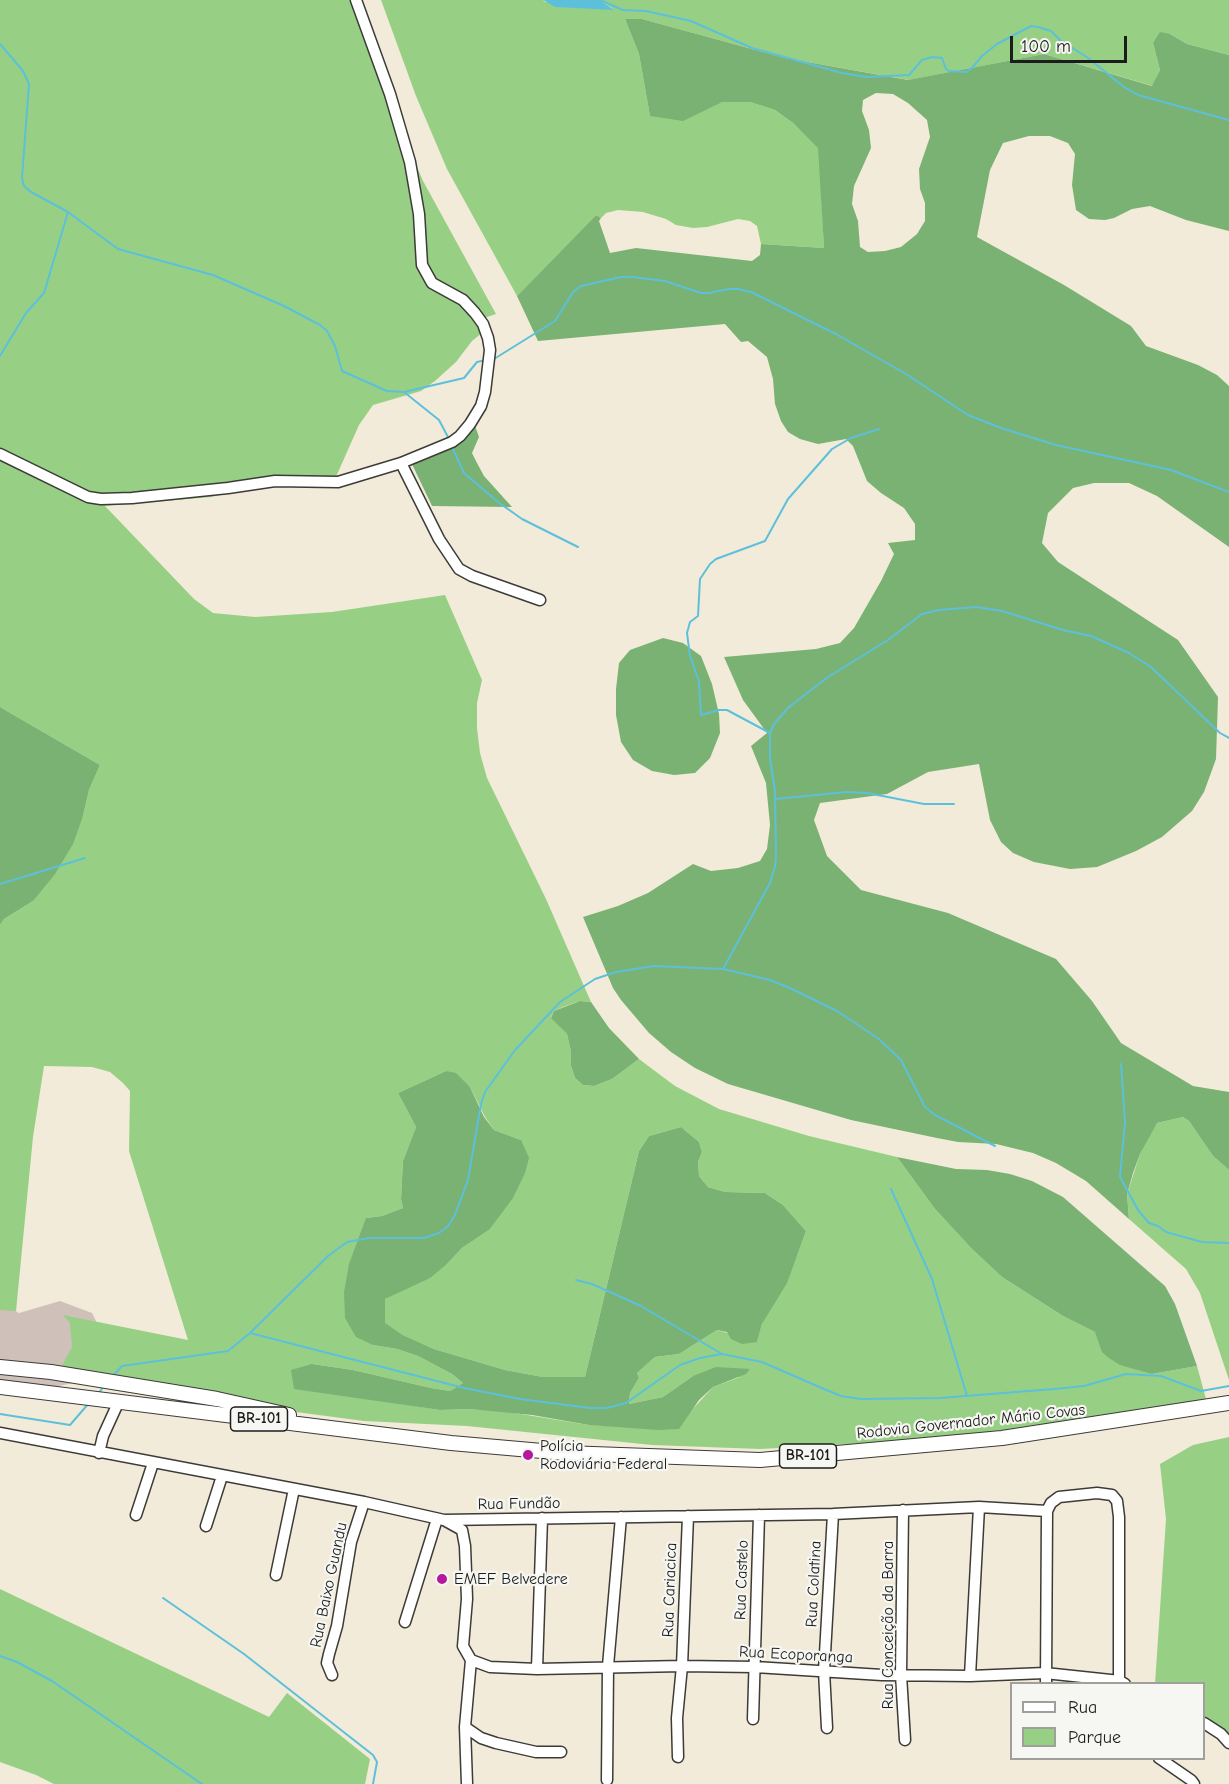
<!DOCTYPE html>
<meta charset="utf-8">
<style>
body{margin:0}
#map{position:relative;width:1229px;height:1784px;overflow:hidden;background:#f2ebd9;font-family:"Comic Neue",sans-serif}
canvas{display:block}
.legend{position:absolute;left:1010px;top:1682px;width:195px;height:78px;box-sizing:border-box;background:#f6f6f2;border:2px solid #9f9f9c;margin:0;padding:8px 10px;list-style:none;font-size:18px;color:#1c1c1c}
.legend li{display:flex;align-items:center;gap:12px;height:30px}
.legend b{width:30px;border:2px solid #9f9f9c}
.scale{position:absolute;left:1010px;top:36px;width:117px;height:27px;box-sizing:border-box;border:3px solid #1c1c1c;border-top:0;padding-left:8px;font-size:18px;line-height:21px;white-space:nowrap;color:#1c1c1c;-webkit-text-stroke:4px #f6f6f2;paint-order:stroke}
</style>
<div id="map">
<canvas width="1229" height="1784"></canvas>
<ul class="legend">
<li><b style="height:8px;background:#fff"></b>Rua</li>
<li><b style="height:16px;background:#97d084"></b>Parque</li>
</ul>
<div class="scale">100 m</div>
</div>
<script>
const c = document.querySelector('canvas').getContext('2d');
c.lineJoin = 'round';
function fillPath(path, color) {
  c.fillStyle = color;
  c.fill(path, 'evenodd');
}
function shape(rows) {
  const path = new Path2D();
  for (const r of rows) {
    path.moveTo(r[0], r[1]);
    for (let i = 2; i < r.length; i += 2) path.lineTo(r[i], r[i + 1]);
  }
  return path;
}
function strokePath(path, color, width, dash) {
  c.strokeStyle = color;
  c.lineWidth = width;
  c.lineCap = dash ? 'butt' : 'round';
  c.setLineDash(dash || []);
  c.stroke(path);
}
function label(font, color, halo, rows, align = 'center') {
  c.font = font + ' "Comic Neue",sans-serif';
  c.lineWidth = 4.5;
  c.setLineDash([]);
  c.textBaseline = 'middle';
  c.strokeStyle = halo;
  c.fillStyle = color;
  for (const [text, x, y, turn = 0] of rows) {
    c.save();
    c.translate(x, y);
    c.rotate((+turn || 0) * Math.PI / 180);
    c.textAlign = isNaN(turn) ? turn : align;
    if (halo) c.strokeText(text, 0, 0);
    c.fillText(text, 0, 0);
    c.restore();
  }
}
fillPath(shape([
 [60,1301,92,1313,105,1339,78,1382,54,1387,0,1380,0,1302,19,1313]
]), '#cfc1ba');
fillPath(shape([
 [0,0,353,0,406,141,423,181,496,314,484,318,482,333,472,341,456,362,435,381,421,391,373,405,359,425,331,488,317,482,284,480,211,497,105,506,194,599,213,613,255,617,332,612,445,595,482,680,477,703,477,728,480,753,487,778,546,899,591,1002,580,1001,563,1007,554,1011,551,1017,567,1034,571,1052,571,1066,575,1078,583,1085,594,1086,612,1079,639,1059,675,1086,719,1109,809,1136,897,1157,935,1209,972,1249,1002,1277,1063,1316,1095,1332,1152,1374,1197,1366,1206,1399,1029,1431,922,1440,760,1449,652,1445,467,1426,364,1421,54,1380,72,1347,70,1323,63,1315,188,1340,129,1151,130,1091,123,1083,110,1072,92,1067,44,1066,33,1137,16,1311,0,1310,0,925,4,919,33,901,83,816,89,790,100,765,0,707],
 [446,1071,470,1087,485,1117,494,1130,521,1140,489,1230,462,1248,447,1264,385,1299,384,1323,403,1335,434,1349,505,1370,543,1377,585,1377,639,1151,649,1136,681,1127,699,1142,702,1152,698,1162,699,1176,708,1187,725,1192,765,1193,783,1205,806,1231,797,1255,762,1324,757,1341,717,1330,679,1354,655,1357,637,1373,639,1378,630,1393,629,1404,663,1397,693,1376,740,1377,713,1387,689,1413,624,1426,589,1425,502,1411,470,1409,440,1410,369,1399,312,1364,353,1370,431,1388,450,1391,463,1383,452,1374,418,1356,397,1349,373,1345,366,1218,382,1216,403,1208,401,1199,403,1161,416,1127,398,1093],
 [381,0,543,0,545,2,613,9,600,0,1229,0,1229,55,1187,44,1170,34,1153,43,1160,70,1153,86,1044,54,909,80,785,58,642,19,625,19,639,54,650,116,722,102,750,102,775,110,793,123,819,148,824,248,761,244,757,226,750,221,738,219,707,227,693,228,676,225,666,219,643,212,618,210,606,213,601,218,596,215,517,296,447,169,416,96],
 [1183,1117,1189,1121,1213,1156,1229,1170,1229,1380,1200,1293,1186,1269,1129,1219,1127,1194,1140,1154,1150,1134,1157,1123],
 [1229,1437,1229,1743,1204,1726,1204,1684,1155,1684,1166,1519,1160,1464,1193,1445],
 [0,1589,269,1717,287,1693,370,1759,365,1784,54,1784,36,1775,0,1762]
]), '#97d084');
fillPath(shape([
 [625,19,642,19,785,58,908,80,1044,54,1152,86,1160,70,1153,43,1160,32,1170,34,1187,44,1229,55,1229,231,1186,220,1150,206,1132,209,1114,218,1105,220,1089,219,1076,210,1072,185,1075,154,1068,143,1050,136,1029,136,1003,143,990,170,977,237,1064,285,1131,326,1146,346,1198,365,1217,375,1229,386,1229,547,1157,496,1129,483,1094,483,1073,488,1048,513,1042,543,1058,562,1178,640,1218,697,1216,759,1204,792,1192,811,1162,837,1136,851,1097,867,1070,869,1034,862,1013,853,1001,842,990,820,979,764,928,772,887,794,820,803,814,820,827,856,861,890,948,913,1056,959,1092,1001,1121,1043,1193,1086,1229,1092,1229,1170,1213,1156,1189,1121,1183,1117,1157,1123,1140,1154,1133,1173,1127,1194,1129,1219,1086,1181,1056,1163,1033,1153,996,1144,958,1142,937,1138,851,1120,728,1084,695,1068,671,1052,649,1033,621,1000,613,988,583,917,618,906,648,893,693,864,711,871,738,868,760,861,767,849,770,825,766,783,751,746,767,733,743,700,724,657,816,649,840,643,854,628,881,581,894,554,888,543,915,540,915,524,904,508,881,493,867,481,853,446,846,439,818,444,800,439,788,432,781,421,775,404,773,379,767,357,748,341,741,342,725,324,538,341,517,296,596,215,601,218,599,221,610,253,636,248,752,261,760,255,761,244,824,248,818,148,793,123,775,110,750,102,722,102,683,121,650,116,639,54],
 [876,93,893,94,908,103,927,120,930,137,919,169,920,189,925,203,925,221,917,234,901,247,885,251,868,252,860,247,858,221,852,204,854,186,871,148,869,130,862,111,863,100],
 [474,423,479,437,472,453,477,463,484,476,512,507,432,506,411,462,462,442],
 [663,638,683,643,701,656,712,684,719,714,720,733,710,758,695,773,674,775,652,771,633,760,621,742,616,715,616,689,619,663,630,650],
 [0,707,100,765,89,790,83,816,73,844,55,874,33,901,4,919,0,925],
 [580,1001,591,1002,609,1028,639,1059,612,1079,594,1086,583,1085,575,1078,571,1066,571,1052,567,1034,551,1018,554,1011],
 [446,1071,456,1073,470,1087,484,1117,494,1130,521,1140,529,1158,525,1173,513,1198,489,1230,462,1248,447,1264,430,1278,385,1299,385,1323,403,1335,434,1349,505,1370,543,1377,585,1377,639,1151,649,1136,681,1127,699,1142,702,1152,698,1162,699,1176,708,1187,725,1192,765,1193,783,1205,806,1231,787,1283,762,1324,757,1342,742,1344,731,1339,727,1332,717,1330,679,1354,655,1357,637,1373,639,1378,630,1393,629,1404,663,1397,693,1376,716,1367,750,1369,746,1374,713,1387,699,1400,679,1429,658,1430,589,1425,532,1415,470,1409,440,1410,294,1389,291,1370,312,1364,353,1370,431,1388,450,1391,463,1383,452,1374,418,1356,397,1349,373,1345,356,1337,345,1318,344,1292,349,1264,366,1218,382,1216,403,1208,401,1199,403,1161,416,1127,398,1093],
 [897,1157,956,1169,987,1170,1010,1174,1032,1181,1063,1197,1165,1286,1175,1304,1197,1366,1152,1374,1120,1365,1109,1358,1102,1352,1095,1332,1063,1316,1002,1277,972,1249,935,1209]
]), '#79b272');
fillPath(shape([
 [543,0,600,0,614,10,555,7]
]), '#5dc0db');
strokePath(shape([
 [600,0,623,10,646,11,691,21,752,48,842,73,866,77,909,75,922,60,932,57,942,58,946,69,949,71,966,72,971,69,982,56,997,44,1031,26,1038,27,1051,31,1060,40,1088,58,1124,87,1138,95,1229,120],
 [0,44,23,71,29,84,22,178,24,186,31,192,68,212,118,249,213,275,284,306,320,325,327,331,335,346,342,371,387,391,404,392,464,378,477,362,486,360],
 [0,356,26,313,44,293,68,212],
 [494,359,555,321,573,292,581,286,621,277,632,277,665,281,701,293,709,293,729,289,738,289,751,292,836,334,906,374,968,415,1001,428,1056,445,1171,470,1229,492],
 [404,392,439,420,449,439],
 [452,447,464,473,498,502,522,519,578,547],
 [770,733,727,710,719,710,701,715,699,681,690,656,687,633,690,622,698,616,700,579,710,564,716,559,765,541,788,499,832,449,851,438,879,429],
 [775,799,847,792,867,793,924,804,954,804],
 [0,884,85,858],
 [723,969,770,883,775,867,776,855,775,791,770,759,770,733,774,724,789,707,828,677,888,640,922,614,939,610,976,607,1002,611,1063,630,1091,636,1129,653,1151,667,1220,733,1229,738],
 [1121,1064,1125,1122,1120,1177,1138,1210,1149,1223,1158,1226,1166,1232,1202,1242,1229,1243],
 [891,1189,932,1279,967,1396],
 [576,1280,592,1284,641,1306,722,1354],
 [250,1333,464,1388,520,1399,590,1408,607,1408,626,1403,680,1365,700,1358,722,1354,762,1362,824,1389,841,1396,861,1399,940,1398,1054,1389,1084,1386,1126,1374,1161,1376,1201,1391,1229,1386],
 [112,1377,122,1366,228,1351,250,1333,328,1256,347,1242,369,1238,424,1238,439,1233,448,1226,455,1215,468,1180,481,1104,485,1092,515,1050,560,1002,595,979,616,972,654,966,723,969,770,980,792,989,837,1011,879,1039,901,1060,925,1107,935,1115,995,1146],
 [97,1395,105,1385],
 [0,1414,70,1425,89,1403],
 [163,1598,244,1654,373,1755,377,1762,373,1784],
 [0,1656,17,1662,52,1681,202,1784]
]), '#5dc0db', 2);
const minor = shape([
 [0,454,88,497,101,499,132,498,228,488,275,481,338,482,401,463,452,442,460,436,470,424,481,406,485,392,490,350,488,338,483,324,475,313,463,300,432,283,422,265,419,214,410,162,390,94,356,0],
 [401,463,439,539,459,569,472,576,540,600],
 [0,1433,364,1502,444,1520,833,1514,979,1507,1047,1511],
 [99,1453,103,1436,119,1401],
 [903,1510,901,1675,905,1740],
 [136,1515,153,1463],
 [444,1520,462,1530,465,1546,467,1599,463,1646,471,1660,465,1727,467,1784],
 [206,1526,222,1476],
 [276,1575,294,1489],
 [405,1622,437,1519],
 [471,1660,490,1667,537,1669,682,1666,755,1667,882,1675,970,1676,1045,1673,1120,1681,1125,1684],
 [537,1669,542,1518],
 [332,1675,327,1663,329,1654,337,1626,351,1542,364,1502],
 [970,1676,979,1507],
 [1046,1684,1047,1511,1051,1503,1059,1497,1097,1493,1112,1495,1117,1501,1119,1517,1119,1684],
 [753,1719,759,1515],
 [1204,1723,1221,1734,1229,1743],
 [465,1727,481,1738,496,1743,536,1752,561,1752],
 [827,1728,824,1671,833,1514],
 [678,1757,677,1718,682,1666,688,1516],
 [1159,1758,1191,1780,1194,1784],
 [607,1780,608,1666,621,1517]
]);
const major = shape([
 [0,1367,51,1372,217,1399,289,1415],
 [0,1387,451,1443,565,1453,760,1460,1002,1438,1229,1403]
]);
strokePath(minor, '#3c3b38', 13);
strokePath(major, '#3c3b38', 16);
strokePath(minor, '#fff', 10);
strokePath(major, '#fff', 14);
for (const [x, y, r, color] of [
 [528,1455,6,"#b5179e"],
 [442,1579,6,"#b5179e"]
]) {
  const dot = new Path2D();
  dot.arc(x, y, r, 0, 2 * Math.PI);
  c.fillStyle = color;
  c.fill(dot);
  strokePath(dot, '#f6f6f2', 2);
}
for (const [x, y, w] of [
 [259,1419,57],
 [808,1456,57]
]) {
  const box = new Path2D();
  box.roundRect(x - w / 2, y - 12, w, 24, 4.5);
  c.fillStyle = '#f6f6f2';
  c.fill(box);
  strokePath(box, '#1c1c1c', 1.5);
}
label('bold 15px', '#1c1c1c', null, [
 ["BR-101",259,1419],
 ["BR-101",808,1456]
]);
label('16px', '#1c1c1c', '#f6f6f2', [
 ["Rodovia Governador Mário Covas",971,1422,-6],
 ["Rua Fundão",519,1504,-1],
 ["Rua Castelo",742,1580,-88],
 ["Rua Colatina",814,1584,-87],
 ["Rua Baixo Guandu",329,1585,-78],
 ["Rua Cariacica",670,1590,-88],
 ["Rua Conceição da Barra",888,1625,-90],
 ["Rua Ecoporanga",796,1655,3]
]);
label('16px', '#1c1c1c', '#f6f6f2', [
 ["Polícia",540,1446],
 ["Rodoviária Federal",540,1464],
 ["EMEF Belvedere",454,1579]
], 'left');
</script>
